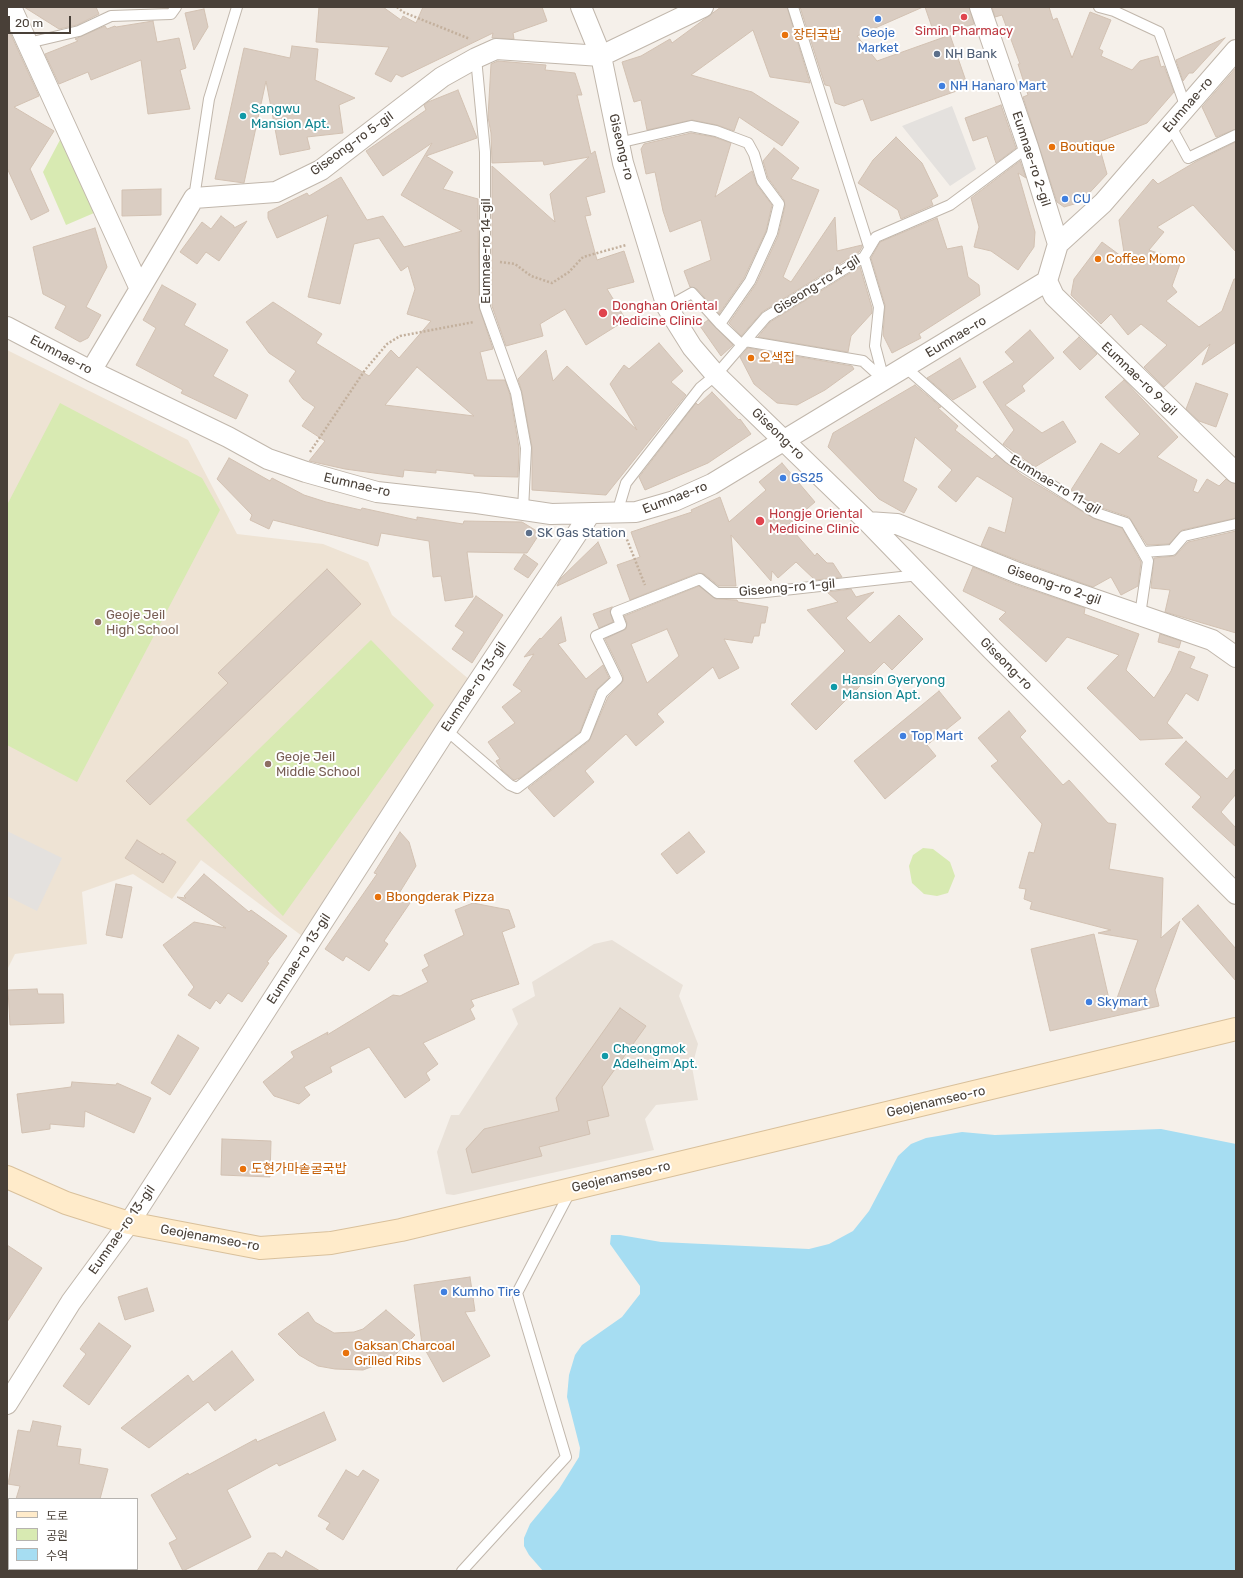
<!DOCTYPE html>
<meta charset="utf-8">
<style>
body{margin:0}
#map{position:relative;width:1243px;height:1578px;overflow:hidden;background:#f5f0ea;font-family:Rubik,"Noto Sans KR",sans-serif}
canvas{display:block}
.frame{position:absolute;inset:0;border:8px solid #494038;pointer-events:none}
.legend{position:absolute;left:8px;top:1498px;width:130px;height:72px;box-sizing:border-box;background:#fff;border:1px solid #b6b3af;margin:0;padding:5px 7px;list-style:none;font-size:12px;color:#494038}
.legend li{display:flex;align-items:center;gap:8px;height:20px}
.legend b{width:20px;border:1px solid #b6b3af}
.scale{position:absolute;left:8px;top:16px;width:63px;height:18px;box-sizing:border-box;border:2px solid #494038;border-top:0;padding-left:5px;font-size:12px;line-height:14px;white-space:nowrap;color:#494038;-webkit-text-stroke:3px #fff;paint-order:stroke}
</style>
<div id="map">
<canvas width="1243" height="1578"></canvas>
<div class="frame"></div>
<ul class="legend">
<li><b style="height:5px;background:#ffebca"></b>도로</li>
<li><b style="height:11px;background:#d8eab2"></b>공원</li>
<li><b style="height:11px;background:#a6ddf2"></b>수역</li>
</ul>
<div class="scale">20 m</div>
</div>
<script>
const c = document.querySelector('canvas').getContext('2d');
c.lineJoin = 'round';
function fillPath(path, color) {
  c.fillStyle = color;
  c.fill(path, 'evenodd');
}
function shape(rows) {
  const path = new Path2D();
  for (const r of rows) {
    path.moveTo(r[0], r[1]);
    for (let i = 2; i < r.length; i += 2) path.lineTo(r[i], r[i + 1]);
  }
  return path;
}
function strokePath(path, color, width, dash) {
  c.strokeStyle = color;
  c.lineWidth = width;
  c.lineCap = dash ? 'butt' : 'round';
  c.setLineDash(dash || []);
  c.stroke(path);
}
function label(font, color, halo, rows, align = 'center') {
  c.font = font + ' Rubik,"Noto Sans KR",sans-serif';
  c.lineWidth = 4;
  c.setLineDash([]);
  c.textBaseline = 'middle';
  c.strokeStyle = halo;
  c.fillStyle = color;
  for (const [text, x, y, turn = 0] of rows) {
    c.save();
    c.translate(x, y);
    c.rotate((+turn || 0) * Math.PI / 180);
    c.textAlign = isNaN(turn) ? turn : align;
    if (halo) c.strokeText(text, 0, 0);
    c.fillText(text, 0, 0);
    c.restore();
  }
}
fillPath(shape([
 [612,940,683,985,679,996,698,1044,692,1067,698,1100,656,1105,645,1119,654,1150,454,1195,446,1194,437,1152,451,1115,459,1115,518,1024,512,1009,535,996,532,982,594,944]
]), '#e9e1d8');
fillPath(shape([
 [7,350,188,440,237,534,323,544,368,562,392,615,476,685,310,942,201,860,172,899,133,874,82,892,87,944,15,954,7,970]
]), '#eee3d4');
fillPath(shape([
 [61,138,94,213,66,225,43,172],
 [60,403,202,478,220,510,77,782,7,745,7,505],
 [371,640,434,705,283,916,186,820],
 [923,848,933,849,950,862,955,876,948,893,937,896,924,894,912,883,909,866,913,855]
]), '#d8eab2');
fillPath(shape([
 [952,106,976,169,950,186,902,126],
 [7,831,62,858,37,911,7,896]
]), '#e4e1de');
fillPath(shape([
 [1161,1129,1236,1144,1236,1571,543,1571,529,1555,524,1546,524,1538,530,1524,559,1489,579,1457,580,1448,567,1397,569,1375,575,1355,582,1345,622,1317,640,1294,640,1286,610,1244,611,1235,620,1235,661,1242,809,1249,829,1244,853,1231,869,1211,898,1156,911,1144,926,1138,962,1132,995,1135]
]), '#a6ddf2');
const building = shape([
 [24,7,96,7,99,14,77,25,59,29,24,7],
 [319,7,383,7,401,20,403,16,416,23,423,7,542,7,547,21,513,33,514,39,492,38,493,33,402,77,396,74,391,82,375,74,389,47,316,42,319,7],
 [721,7,787,7,810,83,770,77,753,30,691,75,752,92,799,122,782,146,739,117,734,131,717,125,692,120,647,130,641,100,634,102,622,62,641,56,670,39,672,43,721,7],
 [800,7,923,7,857,36,877,61,950,35,968,87,871,121,863,99,844,106,835,103,830,86,825,85,800,7],
 [925,7,969,7,974,24,935,36,925,7],
 [992,7,1049,7,1053,20,1057,18,1072,58,1090,12,1111,20,1099,49,1103,51,1101,56,1132,70,1140,61,1158,56,1161,67,1164,66,1174,92,1147,123,1098,142,1107,174,1081,202,1064,207,1057,202,1023,97,1028,95,1018,64,1020,64,1002,15,995,17,992,7],
 [204,9,208,27,194,50,185,13,204,9],
 [153,21,157,42,179,38,186,68,180,70,190,109,148,114,141,60,91,80,88,72,59,84,45,54,78,41,75,39,105,26,107,29,115,26,116,27,153,21],
 [7,26,39,96,14,107,54,131,30,169,49,211,31,220,7,168,7,26],
 [1225,38,1193,73,1189,73,1183,81,1176,60,1225,38],
 [292,46,318,49,315,80,355,98,339,105,343,133,307,137,310,149,280,155,266,81,244,183,215,179,244,48,290,58,292,46],
 [498,61,546,65,545,70,575,73,582,95,577,95,591,154,595,151,605,192,586,197,591,215,585,216,597,260,624,251,634,282,607,289,626,320,586,345,565,309,540,324,543,336,506,346,492,306,492,166,555,222,550,194,589,157,544,165,543,161,492,163,491,133,488,117,491,64,498,61],
 [1236,68,1236,129,1216,137,1202,107,1236,68],
 [458,90,477,138,426,156,453,172,443,189,478,199,479,307,493,349,480,352,487,380,505,380,510,395,519,448,518,477,474,476,474,474,436,470,436,473,404,470,403,477,345,469,309,461,325,441,302,426,315,407,303,399,289,381,296,371,269,353,246,322,273,302,322,334,316,343,369,376,391,350,399,358,431,321,407,314,415,289,408,266,401,271,379,238,354,244,340,304,308,297,328,215,277,238,268,218,268,212,307,193,309,196,341,177,367,220,383,216,404,247,462,231,401,195,432,143,383,176,366,151,426,110,424,105,428,102,458,90],
 [417,367,474,416,385,405,417,367],
 [1001,105,1016,148,996,163,987,136,973,141,965,118,1001,105],
 [691,133,714,137,731,143,715,197,752,171,757,185,772,205,766,231,744,278,719,314,697,289,690,287,684,271,711,260,701,220,670,232,663,211,655,172,646,174,641,149,644,144,691,133],
 [896,137,922,163,938,196,931,200,933,205,901,219,898,210,858,183,873,160,896,137],
 [1236,142,1236,252,1193,205,1157,227,1164,232,1149,250,1181,261,1172,286,1177,292,1166,301,1199,327,1222,311,1234,279,1236,279,1236,342,1202,365,1210,344,1164,387,1144,367,1167,345,1141,324,1128,335,1111,314,1101,324,1071,295,1074,279,1102,242,1125,259,1119,220,1153,179,1158,184,1197,161,1236,142],
 [774,148,799,168,791,179,819,190,783,277,791,282,835,217,837,251,862,245,862,247,859,252,762,312,741,336,729,323,756,284,778,236,785,206,784,200,768,178,763,161,774,148],
 [1020,161,1026,178,1018,173,1035,232,1034,247,1018,270,991,251,974,247,979,227,971,198,1020,161],
 [161,189,161,215,122,216,122,190,161,189],
 [221,216,234,226,234,228,247,221,219,261,206,252,197,264,180,252,202,222,211,229,221,216],
 [937,218,947,249,962,246,968,277,979,285,980,295,919,334,921,338,892,353,883,335,885,305,871,258,880,242,937,218],
 [95,228,107,267,86,307,101,315,88,338,80,342,55,328,66,306,43,294,33,247,95,228],
 [860,267,872,308,872,313,851,336,848,352,758,337,770,322,860,267],
 [162,285,196,304,184,325,228,350,213,376,248,395,236,419,181,393,183,390,136,365,156,328,143,320,162,285],
 [708,320,733,345,721,356,700,326,708,320],
 [1030,330,1054,358,1022,386,1025,391,1005,405,1042,433,1063,421,1076,442,1035,467,1003,444,1014,430,983,382,1014,362,1005,352,1030,330],
 [1079,337,1097,354,1080,370,1063,352,1079,337],
 [659,343,683,371,671,382,686,395,606,495,532,490,532,447,522,392,518,379,546,350,553,381,567,366,637,430,610,384,624,365,629,369,659,343],
 [748,348,852,366,854,369,825,390,797,405,777,403,754,384,740,357,748,348],
 [960,358,976,387,953,400,927,378,960,358],
 [1124,380,1178,437,1157,457,1197,480,1193,491,1198,493,1207,479,1219,486,1226,479,1236,484,1236,518,1182,530,1169,544,1147,545,1129,517,1099,507,1071,490,1101,443,1119,454,1140,434,1105,397,1124,380],
 [1196,383,1228,394,1216,427,1199,421,1186,409,1196,383],
 [915,385,941,407,938,408,958,426,955,430,992,459,996,455,1022,475,1093,518,1122,528,1141,562,1138,586,1121,595,1111,577,1093,587,1022,562,981,546,989,527,1005,533,1013,498,977,476,956,502,938,487,952,470,915,437,903,481,917,489,904,513,879,499,828,447,833,433,915,385],
 [712,392,739,420,740,419,751,434,708,463,645,490,639,477,696,403,698,405,712,392],
 [229,458,270,481,272,478,304,495,326,502,361,510,362,508,417,520,417,517,463,524,464,521,522,522,540,533,527,553,467,552,473,597,445,601,441,576,433,577,429,541,381,533,378,546,273,520,269,529,250,520,252,515,217,479,229,458],
 [782,463,815,502,788,525,815,556,817,553,827,563,833,563,842,577,815,580,796,562,778,578,772,571,771,581,731,535,736,586,719,586,704,574,698,573,630,600,617,565,640,557,631,532,692,512,691,510,720,497,729,522,766,490,759,482,782,463],
 [1236,531,1236,633,1165,612,1170,590,1151,588,1154,558,1175,556,1188,542,1236,531],
 [598,542,607,563,557,586,560,579,598,542],
 [524,554,538,564,528,578,514,569,524,554],
 [973,567,1014,584,1085,608,1084,614,1139,634,1126,670,1154,698,1171,671,1179,651,1195,657,1190,668,1208,675,1198,701,1186,693,1167,723,1183,738,1140,740,1087,688,1119,655,1067,637,1046,662,999,619,1006,612,963,591,973,567],
 [327,569,361,604,150,805,126,781,228,683,218,673,327,569],
 [699,586,716,599,737,600,738,602,768,607,765,623,761,623,759,636,754,636,752,643,724,639,739,668,719,679,713,667,657,714,664,722,636,746,626,734,585,771,594,782,554,817,528,788,589,741,608,697,623,681,623,676,605,639,626,629,627,623,624,616,699,586],
 [667,629,679,656,647,683,631,644,667,629],
 [851,589,856,597,874,592,846,618,870,643,899,615,923,639,892,670,884,662,816,730,791,704,845,651,807,610,838,602,827,592,851,589],
 [476,596,503,615,472,663,452,649,464,632,455,626,476,596],
 [612,607,610,611,613,622,599,628,593,614,612,607],
 [561,617,566,641,558,644,586,679,603,665,609,678,596,690,580,732,520,778,514,780,502,770,496,761,500,759,488,742,515,723,502,707,522,691,513,685,534,654,524,657,540,638,541,639,561,617],
 [1160,634,1181,641,1179,648,1158,642,1160,634],
 [939,691,961,718,927,745,936,756,885,799,854,761,939,691],
 [1009,711,1026,731,1020,737,1063,785,1069,780,1108,823,1116,824,1109,869,1163,878,1161,938,1180,921,1155,990,1159,1006,1050,1031,1031,949,1094,934,1112,1012,1138,940,1098,933,1111,930,1030,909,1032,902,1024,899,1026,889,1019,888,1029,852,1034,853,1042,824,991,766,998,761,978,738,1009,711],
 [1186,741,1227,779,1236,768,1236,794,1221,812,1236,828,1236,847,1192,807,1201,797,1165,764,1186,741],
 [400,832,409,842,416,866,398,895,410,903,384,941,388,944,369,971,346,956,343,961,325,949,377,874,374,873,400,832],
 [689,832,705,852,677,874,661,854,689,832],
 [137,840,161,855,162,853,176,862,163,883,125,858,137,840],
 [204,874,249,912,251,910,287,936,267,962,269,963,242,1002,228,993,220,1004,216,1000,210,1009,188,995,194,987,163,945,194,922,226,928,177,897,186,898,184,896,204,874],
 [116,884,132,887,122,938,106,935,116,884],
 [473,903,509,910,515,927,502,932,519,984,471,1000,474,1006,470,1009,475,1019,423,1043,438,1064,426,1073,430,1080,405,1098,369,1047,330,1067,332,1072,304,1087,310,1095,299,1104,274,1096,263,1082,294,1057,291,1052,328,1032,327,1035,393,995,400,996,428,982,422,970,429,966,424,955,464,935,455,910,473,903],
 [1198,905,1236,949,1236,981,1182,919,1198,905],
 [37,989,38,994,63,994,64,1023,10,1025,8,990,37,989],
 [620,1008,646,1026,602,1087,609,1116,587,1121,590,1134,539,1147,542,1156,472,1173,466,1149,484,1129,559,1111,556,1098,620,1008],
 [178,1035,199,1048,170,1095,151,1083,178,1035],
 [72,1082,116,1085,117,1083,151,1098,134,1133,85,1111,84,1127,50,1124,50,1129,22,1133,17,1094,71,1087,72,1082],
 [222,1139,271,1141,270,1177,221,1175,222,1139],
 [7,1245,42,1268,7,1322,7,1245],
 [470,1277,475,1311,465,1312,490,1356,443,1382,422,1344,414,1285,470,1277],
 [147,1288,154,1311,125,1320,118,1297,147,1288],
 [386,1310,415,1335,396,1354,379,1364,363,1370,335,1369,318,1366,299,1355,278,1334,308,1312,315,1322,334,1333,354,1332,363,1329,386,1310],
 [99,1323,131,1346,89,1405,63,1386,86,1354,80,1349,99,1323],
 [232,1351,254,1380,215,1411,208,1402,149,1448,121,1428,188,1375,193,1382,232,1351],
 [324,1412,336,1440,279,1466,277,1463,227,1490,251,1537,183,1571,169,1543,177,1539,151,1495,188,1473,189,1475,256,1439,257,1442,324,1412],
 [33,1421,61,1426,57,1446,81,1449,79,1464,108,1469,100,1499,16,1499,20,1486,8,1484,18,1430,30,1432,33,1421],
 [346,1470,358,1477,363,1470,379,1480,343,1540,326,1529,330,1523,318,1516,346,1470],
 [286,1551,320,1571,257,1571,268,1553,275,1553,282,1558,286,1551]
]);
fillPath(building, '#dacdc2');
strokePath(building, '#d2c1b2', 1);
const service = shape([
 [793,7,869,247],
 [1099,7,1114,11,1159,32,1186,108],
 [28,43,79,31,111,16,171,14,176,7],
 [476,58,485,152,485,307,516,393,526,448,523,510],
 [1170,125,1188,158,1236,135],
 [618,143,691,126,716,131,748,143,754,154,762,181,779,204,772,233,750,281,720,324,692,293,667,307],
 [194,198,209,99,237,7],
 [864,257,879,307,875,346,884,380],
 [720,324,742,345],
 [745,341,863,361,884,380],
 [905,367,1009,458,1096,513,1126,523,1143,552,1172,550,1184,536,1236,524],
 [617,513,626,483,700,388,716,375,766,317,864,257,876,237,950,205,1028,147],
 [1140,615,1148,561,1143,552],
 [446,730,510,785,517,788,585,736,602,693,617,679,596,636,621,625,616,612,700,579,717,593,757,593,919,575],
 [462,1571,566,1457,517,1293,571,1190]
]);
const minor = shape([
 [11,7,140,289],
 [581,7,601,56,623,163,667,307,692,347,716,375,868,522,992,650,1236,894],
 [980,7,1028,147,1058,244],
 [1047,281,1054,296,1236,473],
 [7,327,91,371,228,437,268,459,306,472,377,492,477,503,551,514,636,512,674,501,712,484,1047,281,1058,244,1103,203,1236,50],
 [91,371,194,198,276,192,321,170,442,77,476,58,496,49,601,56,703,7],
 [868,522,897,524,1018,573,1212,640,1236,657],
 [7,1404,71,1302,129,1223,446,730,590,514]
]);
const secondary = shape([
 [7,1177,66,1203,129,1223,260,1248,331,1243,401,1230,1236,1029]
]);
strokePath(service, '#c1b7ac', 12);
strokePath(minor, '#c1b7ac', 22);
strokePath(secondary, '#d9c09b', 24);
strokePath(shape([
 [397,7,403,12,470,39],
 [500,262,515,264,531,276,552,283,569,272,583,257,626,245],
 [310,452,365,370,387,344,400,336,474,322],
 [624,532,645,585]
]), '#c3b09d', 2.5, [2, 2]);
strokePath(service, '#fff', 10);
strokePath(minor, '#fff', 20);
strokePath(secondary, '#ffebca', 22);
for (const [x, y, r, color] of [
 [964,17,4,"#e0444e"],
 [878,19,4,"#3f7fe0"],
 [785,35,4,"#e8710a"],
 [937,54,4,"#5c6f8a"],
 [942,86,4,"#3f7fe0"],
 [243,116,4,"#0f9aa8"],
 [1052,147,4,"#e8710a"],
 [1065,199,4,"#3f7fe0"],
 [1098,259,4,"#e8710a"],
 [603,313,5,"#e0444e"],
 [751,358,4,"#e8710a"],
 [783,478,4,"#3f7fe0"],
 [760,521,5,"#e0444e"],
 [529,533,4,"#5c6f8a"],
 [98,622,4,"#8d6e63"],
 [834,687,4,"#0f9aa8"],
 [903,736,4,"#3f7fe0"],
 [268,764,4,"#8d6e63"],
 [378,897,4,"#e8710a"],
 [1089,1002,4,"#3f7fe0"],
 [605,1056,4,"#0f9aa8"],
 [243,1169,4,"#e8710a"],
 [444,1292,4,"#3f7fe0"],
 [346,1353,4,"#e8710a"]
]) {
  const dot = new Path2D();
  dot.arc(x, y, r, 0, 2 * Math.PI);
  c.fillStyle = color;
  c.fill(dot);
  strokePath(dot, '#fff', 1.5);
}
label('13px', '#be3a42', '#fff', [
 ["Simin Pharmacy",964,31,"center"],
 ["Donghan Oriental",612,306],
 ["Medicine Clinic",612,321],
 ["Hongje Oriental",769,514],
 ["Medicine Clinic",769,529]
], 'left');
label('13px', '#366cbe', '#fff', [
 ["Geoje",878,33,"center"],
 ["Market",878,48,"center"],
 ["NH Hanaro Mart",950,86],
 ["CU",1073,199],
 ["GS25",791,478],
 ["Top Mart",911,736],
 ["Skymart",1097,1002],
 ["Kumho Tire",452,1292]
], 'left');
label('13px', '#c56008', '#fff', [
 ["장터국밥",793,35],
 ["Boutique",1060,147],
 ["Coffee Momo",1106,259],
 ["오색집",759,358],
 ["Bbongderak Pizza",386,897],
 ["도현가마솥굴국밥",251,1169],
 ["Gaksan Charcoal",354,1346],
 ["Grilled Ribs",354,1361]
], 'left');
label('13px', '#4e5e75', '#fff', [
 ["NH Bank",945,54],
 ["SK Gas Station",537,533]
], 'left');
label('13px', '#494038', '#fff', [
 ["Eumnae-ro",1188,105,-49],
 ["Giseong-ro 5-gil",352,144,-36],
 ["Giseong-ro",621,147,76],
 ["Eumnae-ro 2-gil",1031,159,72],
 ["Eumnae-ro 14-gil",486,251,-90],
 ["Giseong-ro 4-gil",817,285,-32],
 ["Eumnae-ro",956,337,-31],
 ["Eumnae-ro",61,355,28],
 ["Eumnae-ro 9-gil",1139,379,44],
 ["Giseong-ro",778,434,44],
 ["Eumnae-ro",357,485,13],
 ["Eumnae-ro 11-gil",1055,485,31],
 ["Eumnae-ro",675,498,-21],
 ["Giseong-ro 2-gil",1054,585,19],
 ["Giseong-ro 1-gil",787,588,-5],
 ["Giseong-ro",1006,664,45],
 ["Eumnae-ro 13-gil",474,687,-56],
 ["Eumnae-ro 13-gil",299,959,-57],
 ["Geojenamseo-ro",936,1102,-13],
 ["Geojenamseo-ro",621,1177,-13],
 ["Eumnae-ro 13-gil",122,1230,-55],
 ["Geojenamseo-ro",210,1238,10]
]);
label('13px', '#0d838f', '#fff', [
 ["Sangwu",251,109],
 ["Mansion Apt.",251,124],
 ["Hansin Gyeryong",842,680],
 ["Mansion Apt.",842,695],
 ["Cheongmok",613,1049],
 ["Adelheim Apt.",613,1064]
], 'left');
label('13px', '#785e54', '#fff', [
 ["Geoje Jeil",106,615],
 ["High School",106,630],
 ["Geoje Jeil",276,757],
 ["Middle School",276,772]
], 'left');
</script>
